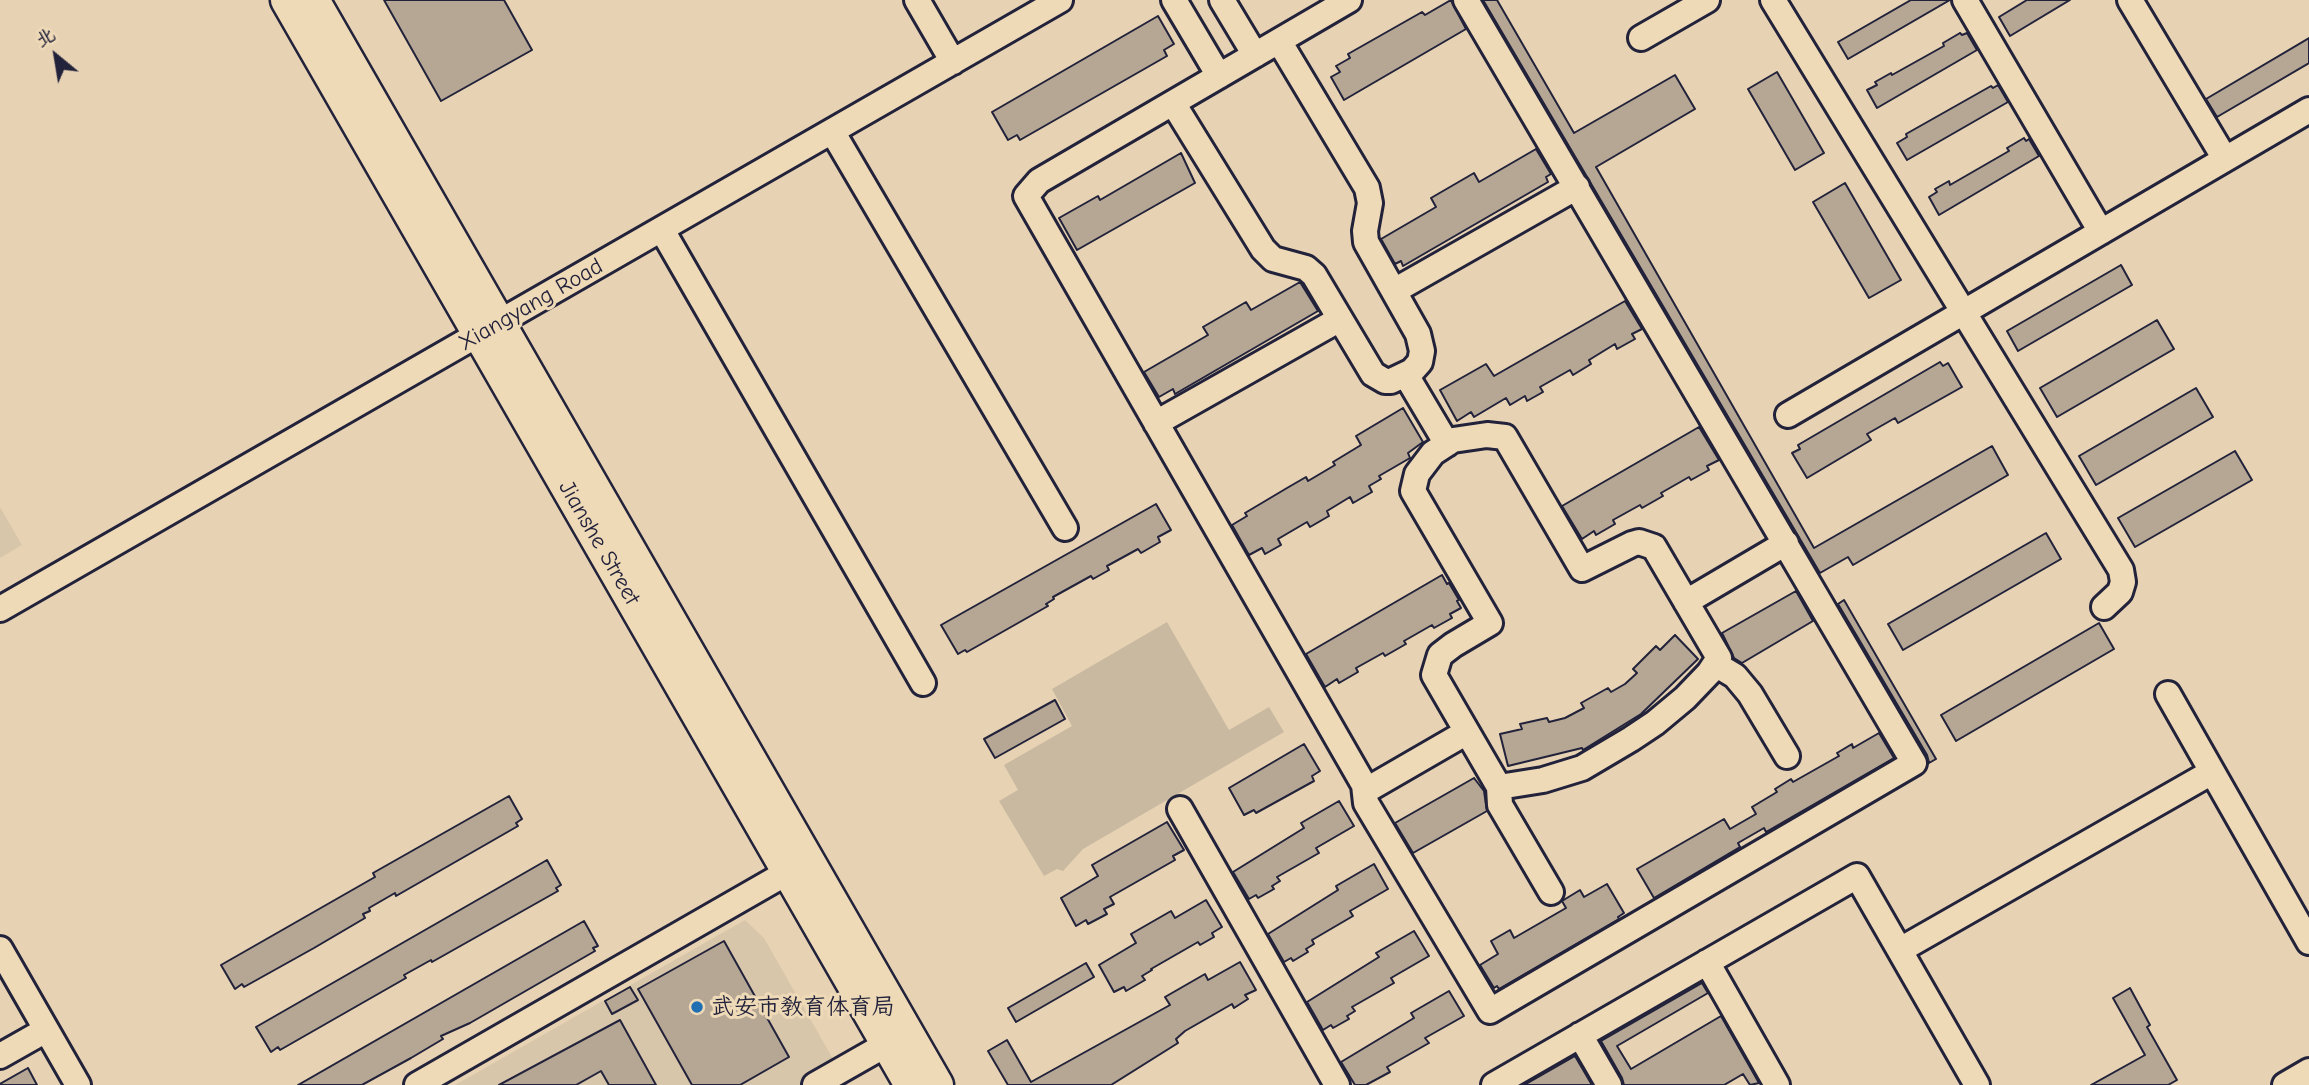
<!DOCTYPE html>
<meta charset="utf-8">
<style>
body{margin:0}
#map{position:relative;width:2309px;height:1085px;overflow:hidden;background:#e7d3b3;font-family:"Comic Neue","LXGW WenKai TC",sans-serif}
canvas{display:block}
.north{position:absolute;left:21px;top:21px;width:70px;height:70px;-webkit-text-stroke:5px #efdab8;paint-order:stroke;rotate:330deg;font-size:19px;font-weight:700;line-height:28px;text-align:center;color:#22223b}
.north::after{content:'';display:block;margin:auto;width:24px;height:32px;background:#22223b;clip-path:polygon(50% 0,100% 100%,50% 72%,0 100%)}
</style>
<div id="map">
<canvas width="2309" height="1085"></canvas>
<div class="north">北</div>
</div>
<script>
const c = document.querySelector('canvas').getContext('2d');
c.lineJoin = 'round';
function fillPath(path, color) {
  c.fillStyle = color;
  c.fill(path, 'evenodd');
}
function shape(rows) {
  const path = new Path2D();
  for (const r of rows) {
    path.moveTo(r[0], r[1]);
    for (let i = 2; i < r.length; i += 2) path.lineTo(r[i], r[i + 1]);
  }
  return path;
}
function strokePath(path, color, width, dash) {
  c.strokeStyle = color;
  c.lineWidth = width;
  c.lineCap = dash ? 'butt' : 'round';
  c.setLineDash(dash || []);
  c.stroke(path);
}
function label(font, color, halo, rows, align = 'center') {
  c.font = font + ' "Comic Neue","LXGW WenKai TC",sans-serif';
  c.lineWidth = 6;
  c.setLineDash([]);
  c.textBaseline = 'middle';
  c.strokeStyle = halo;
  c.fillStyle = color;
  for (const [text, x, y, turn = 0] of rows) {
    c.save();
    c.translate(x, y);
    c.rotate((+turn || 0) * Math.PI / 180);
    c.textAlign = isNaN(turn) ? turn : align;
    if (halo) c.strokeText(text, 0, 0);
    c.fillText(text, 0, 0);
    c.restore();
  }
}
fillPath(shape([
 [0,507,22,545,0,558],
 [745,920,764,938,848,1085,455,1085]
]), '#d8c6aa');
fillPath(shape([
 [1167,622,1229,730,1269,707,1284,732,1083,849,1063,871,1057,869,1044,876,999,801,1018,790,1004,765,1072,726,1052,689]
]), '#c9b9a1');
const building = shape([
 [384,0,504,0,532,50,441,101,384,0],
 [1451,0,1466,29,1344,100,1331,77,1340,72,1336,66,1350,58,1348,54,1422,12,1425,15,1451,0],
 [1483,0,1497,0,1574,133,1675,75,1695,109,1596,167,1814,548,1992,446,2008,475,1853,565,1848,557,1820,573,1483,0],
 [1911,0,1950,0,1848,59,1838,42,1911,0],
 [2027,0,2070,0,2010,36,1999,17,2027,0],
 [1158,16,1174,44,1164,50,1167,56,1020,140,1017,135,1008,140,992,112,1158,16],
 [1960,33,1962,35,1967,33,1977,50,1877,108,1867,90,1877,85,1875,82,1891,73,1892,75,1944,46,1943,43,1960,33],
 [2309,38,2309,63,2217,117,2206,99,2309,38],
 [1777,72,1824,153,1795,170,1748,89,1777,72],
 [1998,85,2008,102,1907,160,1897,143,1907,137,1906,134,1991,86,1993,88,1998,85],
 [2024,138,2026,141,2029,139,2039,156,1939,215,1929,197,1937,192,1935,189,1949,181,1950,185,2009,151,2007,148,2024,138],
 [1536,149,1551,174,1546,177,1548,182,1403,266,1401,261,1395,264,1381,239,1436,207,1431,198,1474,173,1479,182,1536,149],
 [1181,153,1195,183,1077,250,1059,218,1098,196,1100,200,1181,153],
 [1845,183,1901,280,1869,298,1813,202,1845,183],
 [2121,265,2132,285,2018,351,2007,331,2121,265],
 [1300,282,1318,311,1175,394,1173,389,1159,397,1144,372,1208,335,1203,327,1246,302,1251,310,1300,282],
 [1625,301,1642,329,1632,334,1635,339,1617,349,1615,344,1589,360,1591,364,1573,375,1570,370,1540,387,1543,392,1527,401,1525,396,1510,405,1506,398,1474,417,1471,412,1457,421,1440,390,1486,364,1494,376,1625,301],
 [2157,320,2174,349,2057,417,2040,388,2157,320],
 [1940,362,1943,366,1948,363,1962,387,1898,423,1895,418,1867,434,1871,440,1807,478,1792,453,1800,449,1798,445,1940,362],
 [2196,388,2213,417,2096,485,2079,456,2196,388],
 [1403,408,1423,442,1408,453,1410,458,1379,476,1381,479,1369,486,1372,492,1353,503,1350,497,1327,511,1329,516,1310,527,1307,522,1278,539,1281,545,1265,554,1262,548,1249,555,1232,525,1247,516,1245,513,1287,488,1306,477,1308,481,1335,465,1333,462,1361,445,1356,436,1403,408],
 [1699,427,1719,460,1707,466,1709,470,1691,480,1689,477,1661,493,1663,496,1642,508,1640,505,1613,520,1615,524,1596,535,1594,531,1582,539,1562,506,1699,427],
 [2235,451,2252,480,2135,547,2118,518,2235,451],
 [1156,504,1171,530,1158,537,1160,542,1141,553,1138,549,1107,566,1109,570,1093,579,1091,576,1053,597,1054,599,1046,604,1048,606,967,652,965,650,958,654,941,625,1156,504],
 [2046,533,2061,559,1903,650,1888,624,2046,533],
 [1442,575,1447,584,1449,583,1459,600,1457,601,1461,608,1450,614,1452,618,1434,628,1432,625,1404,641,1406,644,1385,656,1383,653,1356,668,1358,672,1339,683,1337,679,1325,687,1306,654,1442,575],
 [1796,591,1813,621,1742,663,1734,658,1722,633,1796,591],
 [1844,600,1936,759,1929,763,1927,755,1838,604,1844,600],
 [2099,623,2114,649,1956,741,1941,715,2099,623],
 [1675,635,1698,659,1641,714,1583,750,1582,748,1508,766,1500,734,1522,729,1520,724,1547,718,1549,722,1565,718,1584,708,1581,703,1608,688,1611,692,1625,684,1637,673,1633,669,1656,646,1660,650,1675,635],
 [1055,700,1065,719,995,758,984,739,1055,700],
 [1879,733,1894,758,1766,832,1764,828,1738,843,1740,847,1654,898,1637,869,1724,819,1730,829,1756,814,1752,807,1777,792,1775,789,1791,779,1793,782,1839,756,1837,753,1852,744,1853,748,1879,733],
 [1304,744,1320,771,1312,776,1314,781,1256,813,1254,810,1244,815,1229,788,1304,744],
 [1474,778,1484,791,1487,811,1413,853,1395,823,1474,778],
 [509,796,522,819,516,823,518,826,396,896,395,893,369,908,370,911,363,914,365,918,314,948,244,987,242,984,235,989,221,965,375,877,373,873,509,796],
 [1339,801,1354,826,1316,848,1319,853,1277,877,1280,881,1272,886,1274,889,1258,898,1256,895,1249,899,1233,872,1304,828,1301,823,1339,801],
 [1167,822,1184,850,1173,856,1175,860,1110,897,1114,904,1104,909,1107,914,1088,924,1086,920,1076,926,1061,898,1098,876,1092,865,1167,822],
 [547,860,561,885,556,888,558,891,432,962,431,960,404,975,406,978,280,1050,278,1047,271,1052,256,1027,547,860],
 [1374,864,1388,889,1350,911,1353,916,1312,940,1314,944,1306,949,1308,952,1293,961,1291,958,1284,962,1268,934,1338,890,1336,886,1374,864],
 [1607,884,1624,913,1618,917,1619,919,1499,989,1497,986,1494,988,1480,965,1498,954,1491,941,1510,930,1514,938,1566,908,1562,901,1580,890,1584,897,1607,884],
 [1206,900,1222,927,1212,933,1214,937,1200,945,1198,942,1151,969,1152,970,1142,976,1145,980,1126,991,1124,987,1114,992,1099,965,1136,943,1131,934,1171,911,1175,918,1206,900],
 [584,921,598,946,593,948,595,951,470,1023,441,1036,443,1039,411,1058,362,1085,298,1085,584,921],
 [1414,931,1429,956,1391,978,1394,983,1352,1007,1355,1011,1347,1016,1349,1019,1333,1028,1331,1025,1323,1030,1307,1002,1379,957,1376,953,1414,931],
 [724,941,789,1057,740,1085,692,1085,638,989,724,941],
 [1240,962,1256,990,1245,995,1248,999,1234,1008,1232,1004,1185,1031,1176,1039,1178,1043,1111,1085,1008,1085,988,1051,1007,1040,1031,1082,1170,1005,1165,997,1205,974,1208,980,1240,962],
 [1086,963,1094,977,1016,1022,1008,1008,1086,963],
 [1702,983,1708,993,1617,1046,1631,1069,1721,1016,1759,1083,1750,1085,1743,1074,1724,1085,1624,1085,1622,1078,1601,1041,1702,983],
 [630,987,638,1000,612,1014,605,1001,630,987],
 [2130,988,2150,1025,2147,1027,2177,1080,2168,1085,2091,1085,2145,1055,2113,998,2130,988],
 [1449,991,1464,1016,1425,1038,1429,1043,1387,1067,1390,1072,1366,1085,1355,1085,1341,1062,1414,1018,1411,1013,1449,991],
 [620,1020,656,1085,609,1085,601,1071,576,1085,499,1085,620,1020],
 [1575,1056,1592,1085,1524,1085,1575,1056],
 [28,1068,37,1085,0,1085,0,1084,28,1068]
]);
fillPath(building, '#b6a795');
strokePath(building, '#22223b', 2);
const minor = shape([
 [917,0,953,62],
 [1174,0,1219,76],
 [1222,0,1255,55],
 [1349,0,1039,181,1026,196,1364,785,1366,803,1490,1011,1914,763,1466,0],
 [1773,0,2121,570,2123,582,2120,592,2104,607],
 [1965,0,2101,232],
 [2130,0,2225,159],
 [1641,38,1707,0],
 [1173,103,1263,249,1273,259,1306,268,1314,275,1373,374,1385,381,1391,381,1412,371,1420,362,1422,351,1418,334,1366,242,1365,231,1370,203,1367,188,1279,41],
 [832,131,1065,528],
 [662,230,923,683],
 [1394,291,1577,187],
 [1406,375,1447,444],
 [1788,415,2309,110],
 [1156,423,1340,319],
 [1487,435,1505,437,1582,569,1632,544,1639,542,1654,547,1719,658,1709,673,1685,698,1655,723,1631,739,1582,768,1543,780,1499,787,1434,675,1440,655,1453,645,1490,623,1413,491,1417,474,1433,453,1453,440,1487,435],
 [1686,602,1786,543],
 [0,609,1060,0],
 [1715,664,1735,676,1750,694,1787,756],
 [2168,694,2309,942],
 [1499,787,1500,805,1551,892],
 [1365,791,1467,732],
 [1180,809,1337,1085],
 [0,949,78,1085],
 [1900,950,2212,772],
 [1707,962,1777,1085],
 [1580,1035,1609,1085],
 [0,1056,46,1030],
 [417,1085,802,864],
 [815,1085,887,1044],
 [1494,1085,1857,876,1977,1085],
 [2285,1085,2309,1071]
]);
const major = shape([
 [287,0,911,1085],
 [313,0,937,1085]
]);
strokePath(minor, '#22223b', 30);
strokePath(major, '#22223b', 37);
strokePath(minor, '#efdab8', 24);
strokePath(major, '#efdab8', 32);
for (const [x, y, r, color] of [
 [697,1007,7,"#1f6fb2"]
]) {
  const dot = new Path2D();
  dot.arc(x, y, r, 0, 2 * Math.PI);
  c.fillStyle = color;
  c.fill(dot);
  strokePath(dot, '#efdab8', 2.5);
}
label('23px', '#22223b', '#efdab8', [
 ["Xiangyang Road",531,305,-30],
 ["Jianshe Street",599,543,60]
]);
label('23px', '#22223b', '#efdab8', [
 ["武安市教育体育局",711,1007]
], 'left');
</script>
